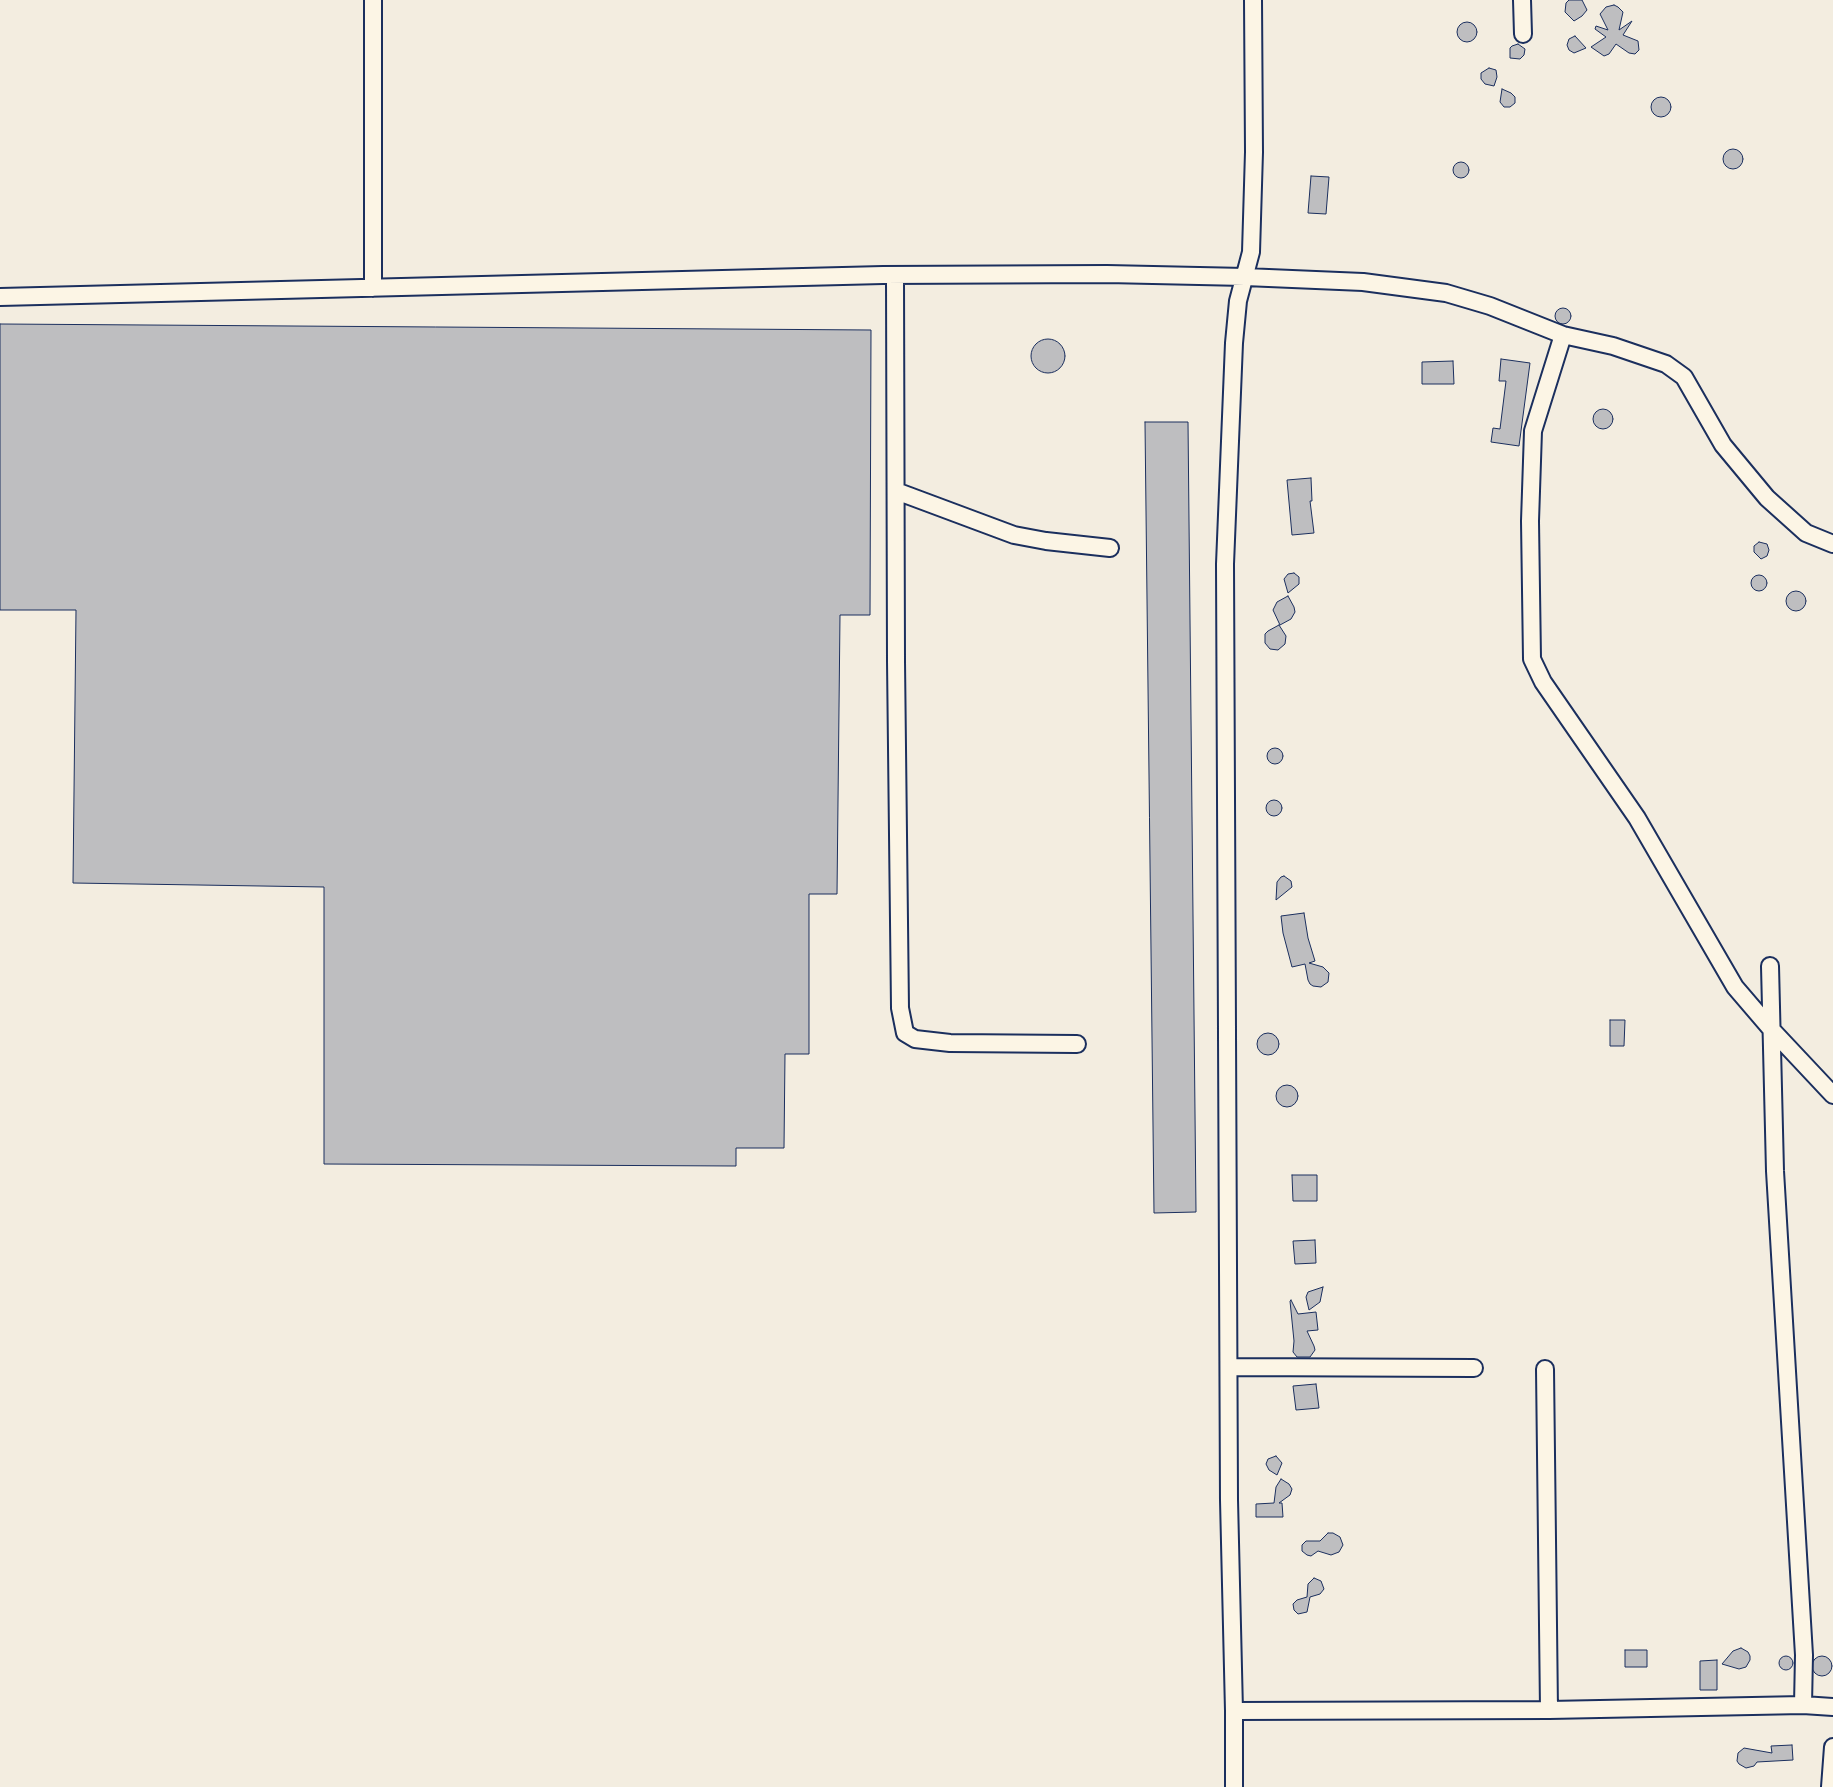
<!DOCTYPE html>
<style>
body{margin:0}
canvas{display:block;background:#f3ede0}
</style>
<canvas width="1833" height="1787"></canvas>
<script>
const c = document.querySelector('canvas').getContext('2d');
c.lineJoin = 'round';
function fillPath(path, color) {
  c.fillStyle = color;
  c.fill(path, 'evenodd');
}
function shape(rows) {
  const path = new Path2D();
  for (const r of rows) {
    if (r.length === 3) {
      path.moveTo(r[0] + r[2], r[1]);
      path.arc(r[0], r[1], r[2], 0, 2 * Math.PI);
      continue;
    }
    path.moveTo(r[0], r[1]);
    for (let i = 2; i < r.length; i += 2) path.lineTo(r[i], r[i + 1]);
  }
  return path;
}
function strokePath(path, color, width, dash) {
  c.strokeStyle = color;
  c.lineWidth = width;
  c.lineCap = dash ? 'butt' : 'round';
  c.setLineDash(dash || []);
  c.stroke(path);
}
const building = shape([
 [1569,0,1582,0,1587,10,1582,16,1574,21,1565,12,1566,3,1569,0],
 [1614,5,1618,7,1623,12,1619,30,1632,21,1623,35,1638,41,1639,50,1635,54,1629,53,1616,44,1609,54,1604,56,1591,47,1606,37,1595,29,1596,26,1608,30,1600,14,1606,7,1614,5],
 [1467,32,10],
 [1575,36,1586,48,1574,53,1569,50,1567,45,1569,39,1575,36],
 [1518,44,1525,49,1524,55,1520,59,1510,58,1510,48,1512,46,1518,44],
 [1489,68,1496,70,1497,77,1494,86,1485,84,1481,79,1481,73,1489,68],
 [1502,89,1511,93,1515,97,1515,103,1510,107,1504,107,1500,102,1502,89],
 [1661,107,10],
 [1733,159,10],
 [1461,170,8],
 [1311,176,1329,177,1326,214,1308,213,1311,176],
 [1563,316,8],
 [0,324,871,330,870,615,840,615,837,894,809,894,809,1054,785,1054,784,1148,736,1148,736,1166,324,1164,324,887,73,883,76,610,0,610,0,324],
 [1048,356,17],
 [1501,359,1530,363,1519,446,1491,442,1493,428,1500,429,1506,381,1499,381,1501,359],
 [1453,361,1454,384,1422,384,1422,362,1453,361],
 [1603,419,10],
 [1145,422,1188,422,1196,1212,1154,1213,1145,422],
 [1311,478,1312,501,1310,501,1314,533,1292,535,1287,480,1311,478],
 [1759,542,1767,544,1769,550,1767,556,1761,559,1754,552,1754,546,1759,542],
 [1294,573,1299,577,1299,584,1288,593,1284,579,1288,574,1294,573],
 [1759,583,8],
 [1796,601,10],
 [1288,596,1294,607,1295,612,1291,619,1280,625,1273,610,1277,602,1288,596],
 [1279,625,1286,636,1285,644,1278,650,1270,649,1265,643,1265,634,1268,631,1279,625],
 [1275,756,8],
 [1274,808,8],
 [1284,876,1291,881,1292,887,1276,900,1277,882,1281,877,1284,876],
 [1304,913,1308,938,1315,961,1309,963,1323,967,1329,973,1328,982,1321,987,1313,986,1310,984,1308,980,1305,964,1292,967,1283,933,1281,916,1304,913],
 [1610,1020,1625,1020,1624,1046,1610,1046,1610,1020],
 [1268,1044,11],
 [1287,1096,11],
 [1292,1175,1317,1175,1317,1201,1293,1201,1292,1175],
 [1315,1240,1316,1263,1295,1264,1293,1241,1315,1240],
 [1323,1287,1320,1302,1309,1310,1306,1297,1308,1292,1323,1287],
 [1291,1300,1298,1314,1316,1312,1318,1330,1307,1331,1314,1346,1315,1350,1310,1357,1297,1357,1293,1352,1294,1341,1290,1301,1291,1300],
 [1316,1384,1319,1408,1296,1410,1293,1386,1316,1384],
 [1276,1456,1282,1463,1277,1475,1269,1470,1266,1464,1268,1459,1276,1456],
 [1281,1479,1289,1484,1292,1489,1290,1495,1279,1503,1282,1503,1283,1517,1256,1517,1256,1504,1274,1503,1276,1487,1281,1479],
 [1328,1533,1333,1533,1340,1537,1343,1545,1339,1552,1331,1555,1318,1551,1311,1556,1307,1555,1302,1551,1302,1545,1306,1541,1320,1541,1328,1533],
 [1314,1578,1321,1581,1324,1589,1320,1594,1310,1597,1307,1612,1298,1614,1294,1610,1293,1604,1297,1600,1307,1597,1308,1584,1314,1578],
 [1741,1648,1748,1652,1750,1656,1750,1660,1746,1667,1739,1669,1722,1664,1733,1651,1741,1648],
 [1625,1650,1647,1650,1647,1667,1625,1667,1625,1650],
 [1786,1663,7],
 [1822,1666,10],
 [1717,1660,1717,1690,1700,1690,1700,1661,1717,1660],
 [1792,1745,1793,1760,1757,1762,1754,1766,1746,1768,1739,1764,1737,1761,1738,1753,1744,1748,1772,1753,1771,1746,1792,1745]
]);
fillPath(building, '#bebec0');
strokePath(building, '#1b2f5e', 1);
const street = shape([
 [373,0,373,288],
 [1522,0,1523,34],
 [895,276,896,661,900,1008,905,1033,915,1039,950,1043,1077,1044],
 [0,297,883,275,1107,274,1245,277,1363,282,1446,293,1490,306,1563,335,1613,346,1666,364,1684,377,1723,445,1767,498,1806,533,1833,544],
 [1563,335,1533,431,1530,521,1532,659,1543,682,1637,818,1735,987,1771,1029,1833,1095],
 [896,491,1014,535,1046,541,1110,548],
 [1770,966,1775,1171,1804,1655,1803,1705],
 [1229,1367,1474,1368],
 [1545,1369,1549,1710],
 [1234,1711,1549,1710,1803,1705,1833,1707],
 [1234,1787,1234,1711,1229,1500,1225,564,1234,343,1238,301,1251,252,1254,152,1253,0],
 [1830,1787,1833,1747]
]);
strokePath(street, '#1b2f5e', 20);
strokePath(street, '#fcf5e5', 16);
</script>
